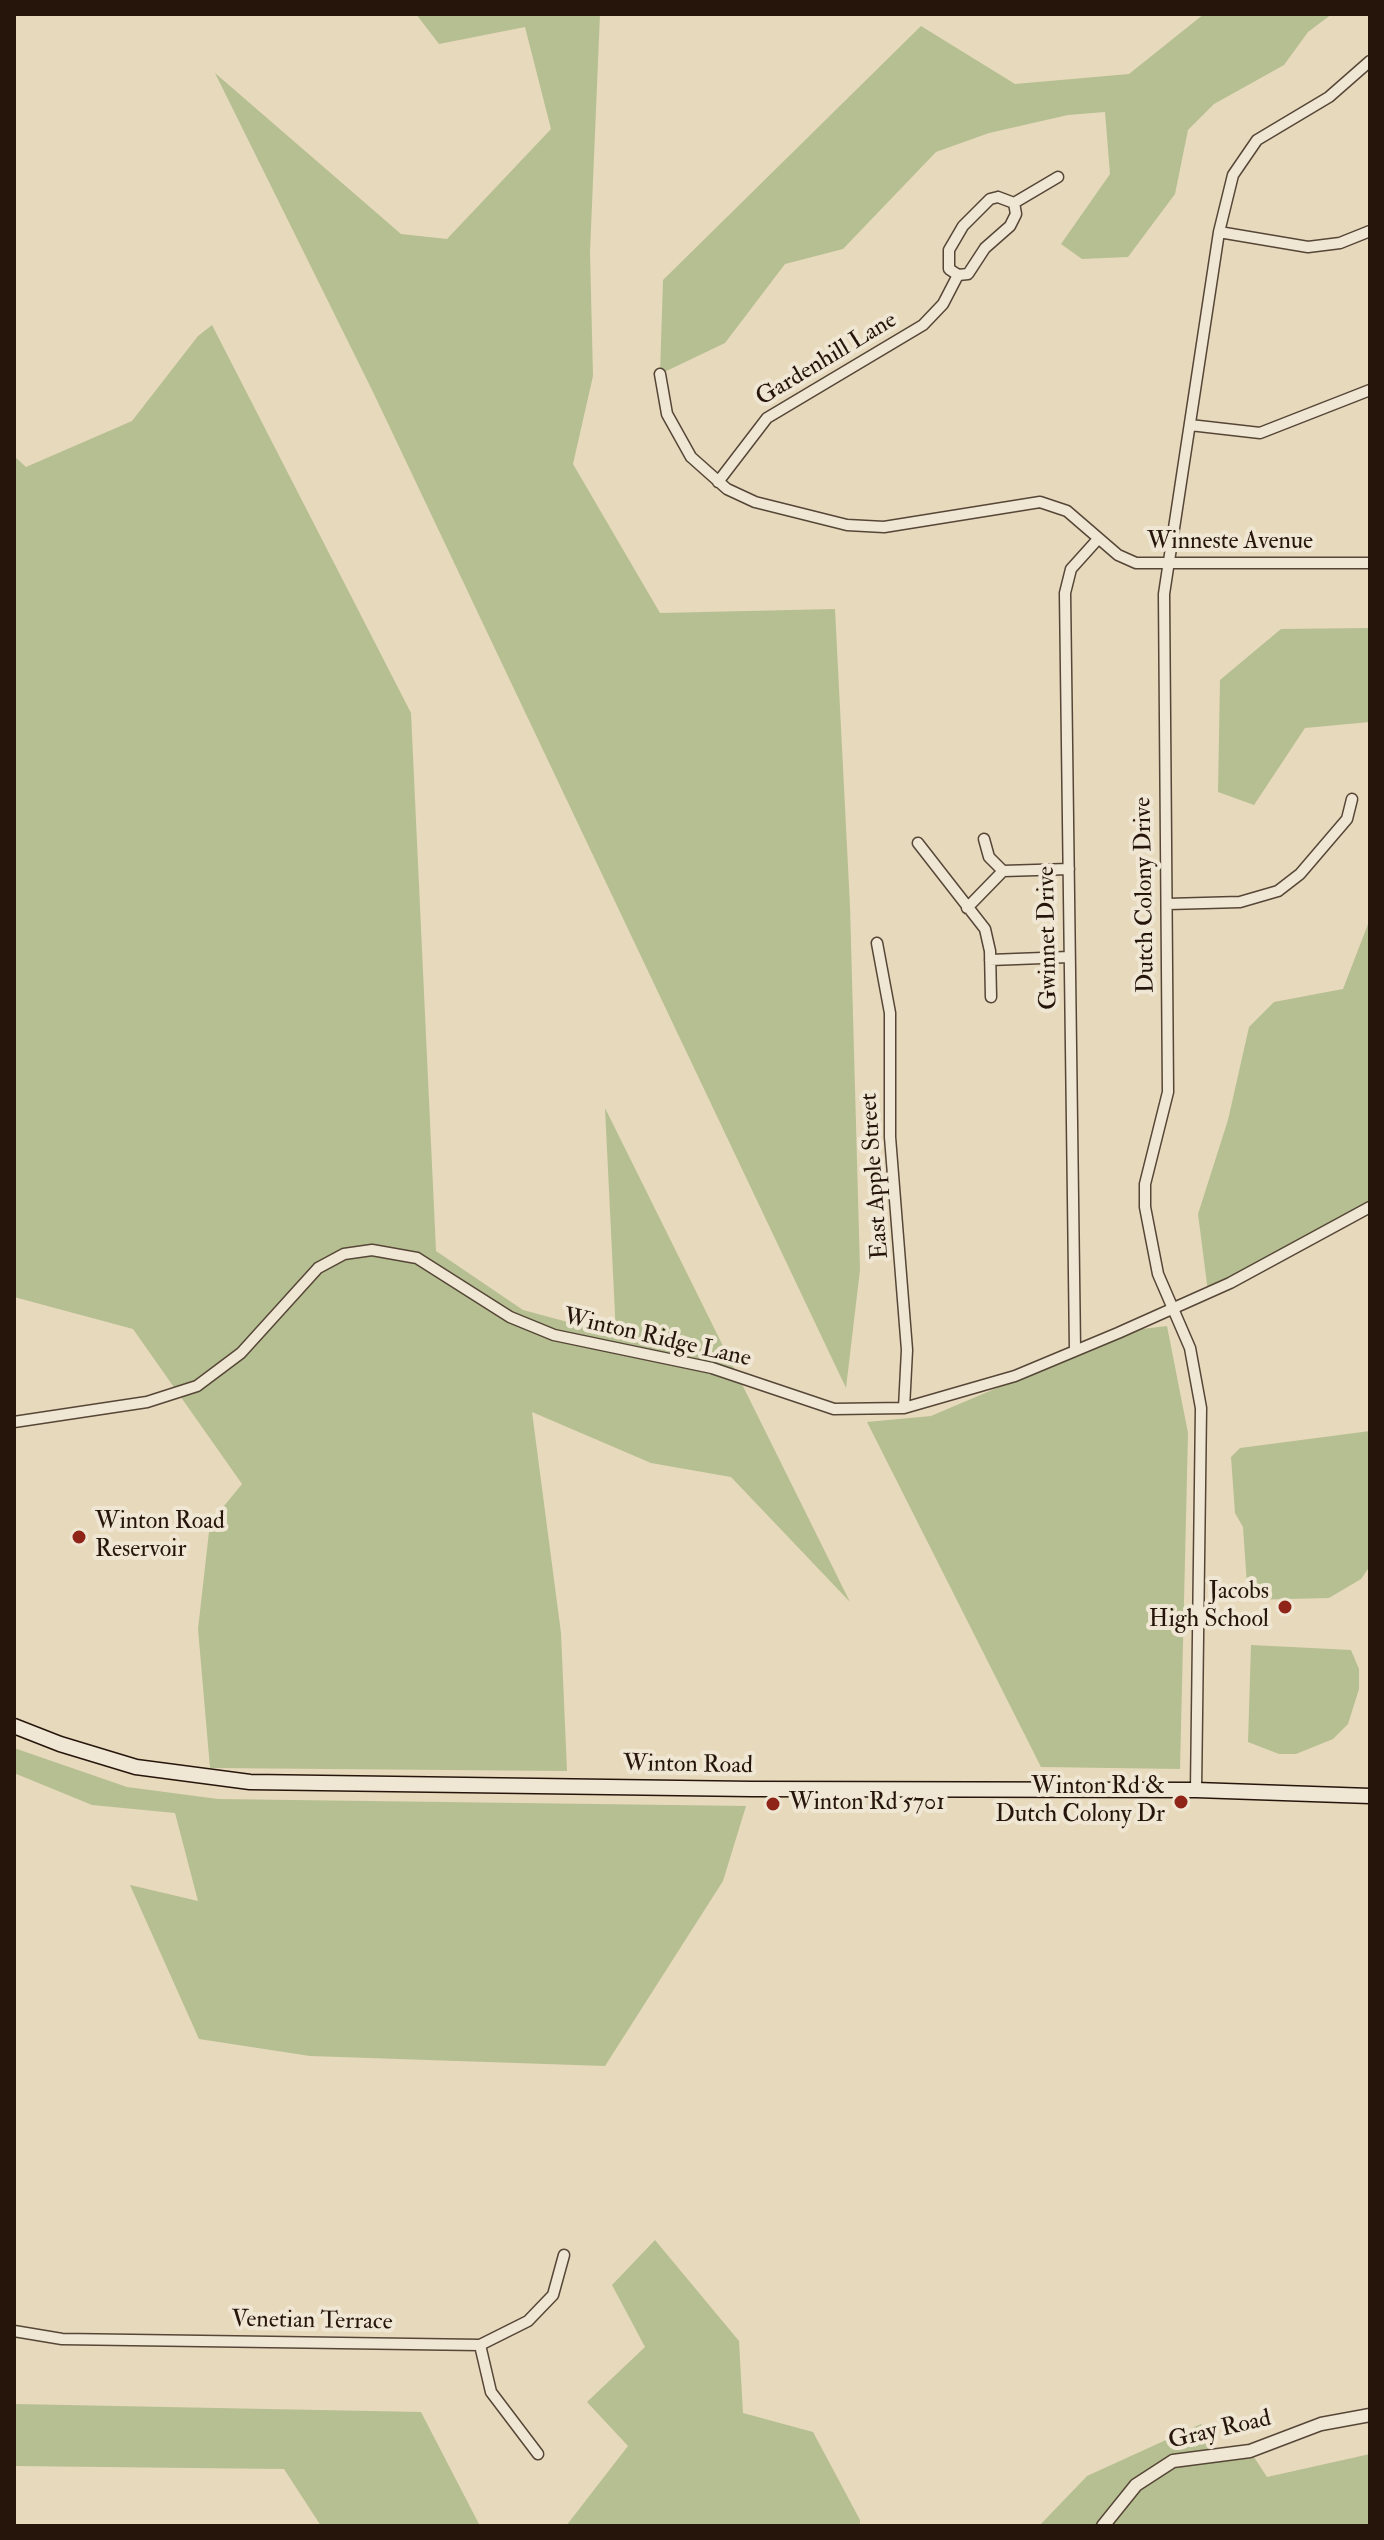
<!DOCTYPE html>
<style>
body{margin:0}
#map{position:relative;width:1384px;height:2540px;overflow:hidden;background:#e7d9bc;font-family:"IM FELL Double Pica",serif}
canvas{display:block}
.frame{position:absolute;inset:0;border:16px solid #26150b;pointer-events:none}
</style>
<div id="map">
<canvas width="1384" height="2540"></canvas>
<div class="frame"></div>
</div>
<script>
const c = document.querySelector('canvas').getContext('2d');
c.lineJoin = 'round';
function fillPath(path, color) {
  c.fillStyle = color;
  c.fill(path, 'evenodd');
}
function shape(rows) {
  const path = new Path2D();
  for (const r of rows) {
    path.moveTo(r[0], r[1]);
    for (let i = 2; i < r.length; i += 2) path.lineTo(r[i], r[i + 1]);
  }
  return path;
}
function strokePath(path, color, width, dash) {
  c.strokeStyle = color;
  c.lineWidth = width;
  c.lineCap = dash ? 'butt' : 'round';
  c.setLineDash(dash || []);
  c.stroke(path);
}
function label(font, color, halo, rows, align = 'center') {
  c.font = font + ' "IM FELL Double Pica",serif';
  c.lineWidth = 8;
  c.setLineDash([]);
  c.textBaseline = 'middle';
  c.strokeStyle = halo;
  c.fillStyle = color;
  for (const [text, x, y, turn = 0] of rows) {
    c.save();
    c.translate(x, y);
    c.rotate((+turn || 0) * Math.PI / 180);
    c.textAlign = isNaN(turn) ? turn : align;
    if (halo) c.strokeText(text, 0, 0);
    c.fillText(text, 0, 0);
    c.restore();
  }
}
fillPath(shape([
 [416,14,600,14,590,252,593,376,573,464,660,613,835,609,850,906,860,1270,846,1388,373,392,215,73,401,234,447,239,551,129,525,27,439,44],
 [1204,14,1332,14,1308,32,1284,65,1214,104,1188,130,1175,194,1128,257,1082,259,1061,244,1110,174,1105,112,1068,115,989,133,936,152,843,249,785,264,725,343,660,374,663,280,921,26,1015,84,1129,74],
 [212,325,411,713,436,1251,523,1310,616,1335,605,1108,850,1602,731,1477,651,1463,532,1412,561,1633,567,1771,210,1768,198,1629,210,1523,242,1484,133,1329,14,1297,14,456,26,467,132,421,198,336],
 [1370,628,1370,722,1305,728,1254,805,1218,792,1220,680,1281,629],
 [1370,919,1370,1207,1208,1292,1198,1214,1228,1120,1249,1027,1274,1002,1343,989],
 [1167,1326,1188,1433,1180,1769,1041,1767,867,1422,931,1416,1133,1330],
 [1370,1431,1370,1566,1361,1579,1329,1598,1248,1600,1243,1527,1235,1513,1231,1457,1240,1448],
 [1251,1645,1351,1650,1359,1669,1359,1689,1348,1724,1333,1739,1296,1754,1279,1754,1248,1742],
 [14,1748,127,1787,218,1799,746,1806,723,1881,605,2066,310,2056,199,2039,130,1885,198,1901,175,1813,92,1805,14,1773],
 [655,2240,739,2341,743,2413,813,2432,860,2520,860,2526,566,2526,628,2446,587,2402,645,2347,612,2285],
 [14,2404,421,2412,480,2526,321,2526,284,2469,14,2466],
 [1201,2424,1217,2455,1250,2451,1267,2477,1370,2454,1370,2526,1039,2526,1087,2476]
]), '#b6bf91');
const minor = shape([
 [998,197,1014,203,1016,214,1010,226,985,248,968,274,958,275,949,269,949,250,963,226,990,199,998,197],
 [1014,203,1058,177],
 [1219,232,1308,247,1340,243,1370,231],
 [660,374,667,414,691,457,727,489,755,502,847,525,884,527,1040,502,1067,511,1118,555,1136,563,1370,563],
 [1190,425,1260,433,1370,390],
 [718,482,767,418,923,325,943,304,958,275],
 [984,839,989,857,1003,871,1069,869],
 [918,843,985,929,990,951,991,997],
 [1168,904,1240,902,1278,891,1300,874,1347,819,1352,799],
 [967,908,1003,871],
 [877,943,890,1013,890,1137,907,1350,904,1408],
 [990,960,1069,957],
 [1075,1349,1065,593,1071,569,1098,539],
 [14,1422,147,1402,197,1386,241,1353,318,1268,344,1254,372,1250,417,1258,510,1317,554,1335,712,1368,834,1409,904,1408,1015,1376,1118,1333,1230,1283,1370,1207],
 [1196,1790,1201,1408,1190,1348,1158,1274,1145,1207,1145,1184,1168,1092,1164,594,1219,232,1233,175,1257,140,1329,97,1370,61],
 [14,2331,62,2339,480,2345,528,2321,553,2295,564,2255],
 [480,2345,491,2392,538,2454]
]);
const tertiary = shape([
 [1103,2526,1136,2485,1173,2461,1250,2451,1321,2424,1370,2415]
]);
const secondary = shape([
 [14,1726,60,1744,136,1767,250,1782,751,1789,1196,1790,1370,1796]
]);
strokePath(minor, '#564637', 13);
strokePath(tertiary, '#564637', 15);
strokePath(secondary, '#26150b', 17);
strokePath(minor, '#efe6d3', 10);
strokePath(tertiary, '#efe6d3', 12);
strokePath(secondary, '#efe6d3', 14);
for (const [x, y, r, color] of [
 [79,1537,8,"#8f2418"],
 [1285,1607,8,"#8f2418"],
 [1181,1802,8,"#8f2418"],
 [773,1804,8,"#8f2418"]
]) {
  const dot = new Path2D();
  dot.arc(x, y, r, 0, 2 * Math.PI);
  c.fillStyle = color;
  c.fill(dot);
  strokePath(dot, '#efe6d3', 3);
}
label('24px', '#26150b', '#efe6d3', [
 ["Gardenhill Lane",827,360,-31],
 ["Winneste Avenue",1230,543],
 ["Dutch Colony Drive",1146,895,-91],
 ["Gwinnet Drive",1049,938,-91],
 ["East Apple Street",876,1176,-94],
 ["Winton Ridge Lane",657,1339,13],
 ["Winton Road",688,1766,1],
 ["Venetian Terrace",312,2322,1],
 ["Gray Road",1220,2431,-13]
]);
label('24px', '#26150b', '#efe6d3', [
 ["Winton Road",95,1523],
 ["Reservoir",95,1551],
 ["Jacobs",1269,1593,"right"],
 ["High School",1269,1621,"right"],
 ["Winton Rd &",1165,1788,"right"],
 ["Dutch Colony Dr",1165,1816,"right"],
 ["Winton Rd 5701",789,1804]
], 'left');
</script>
